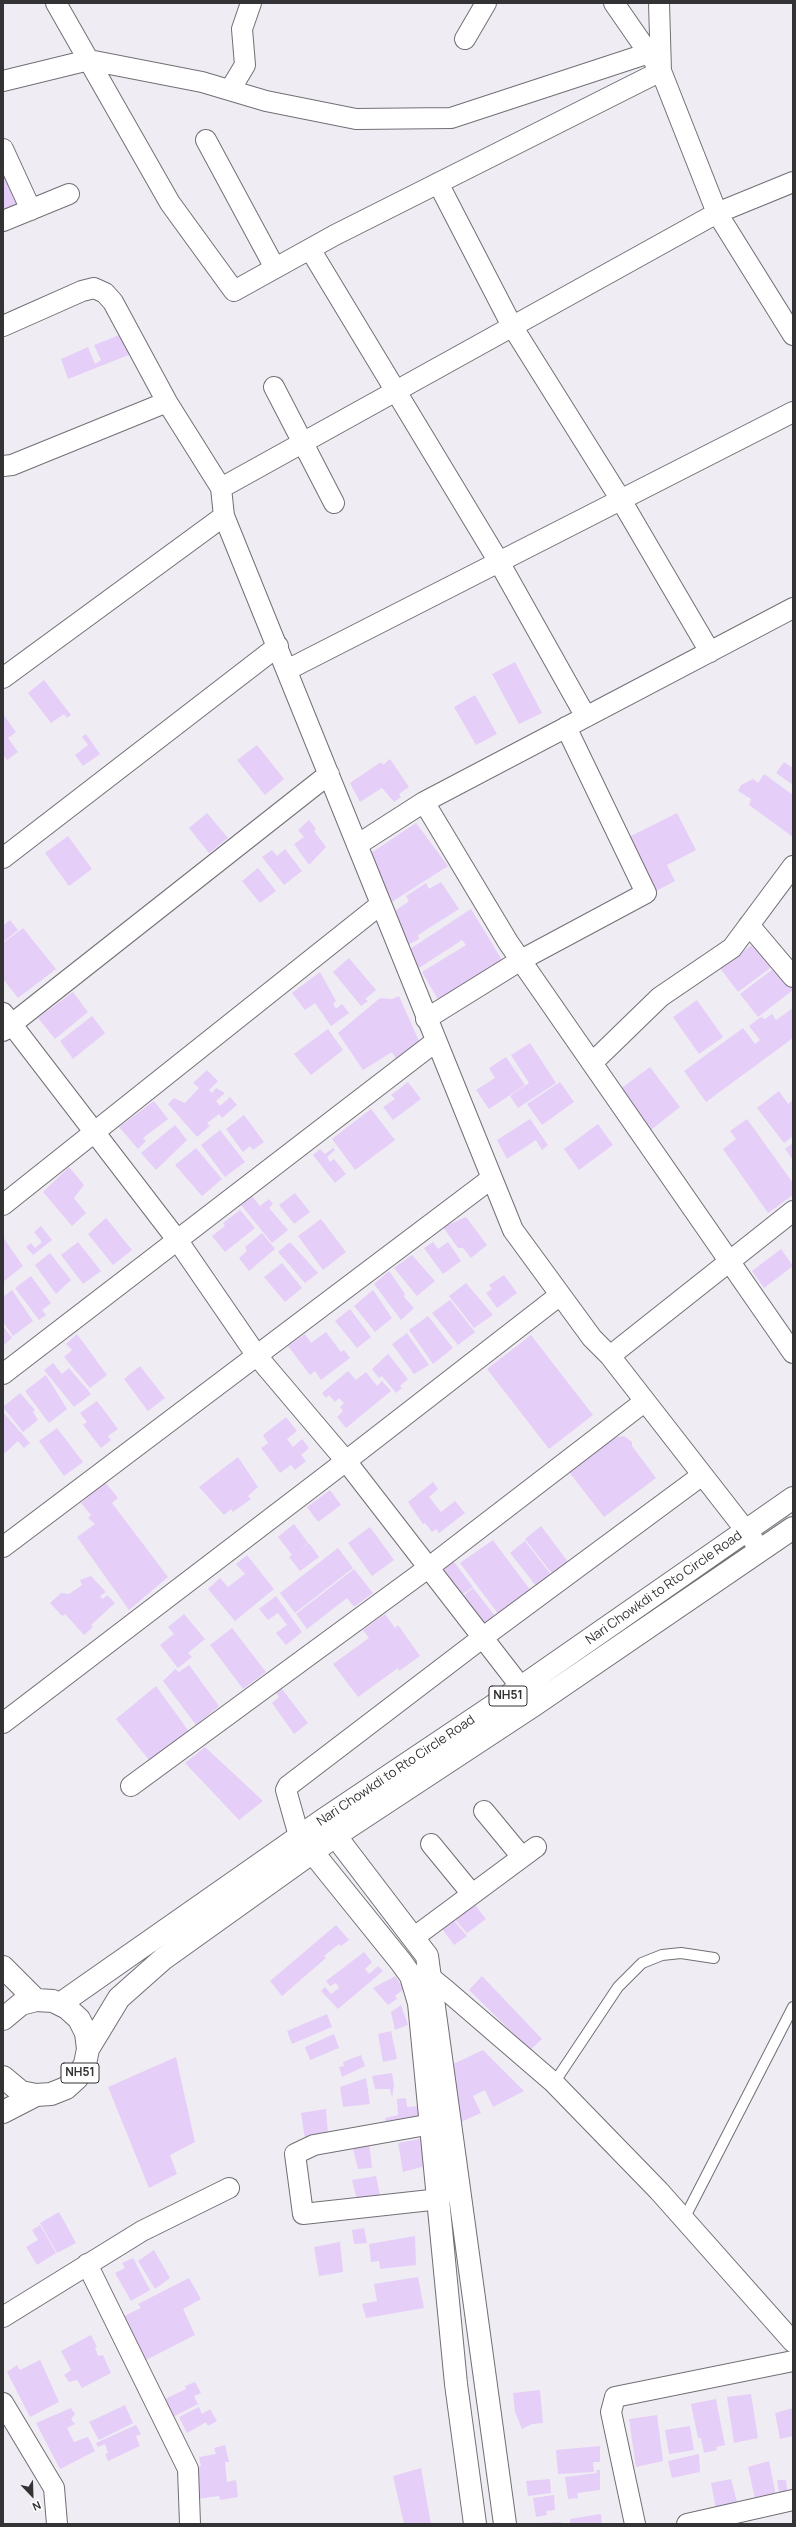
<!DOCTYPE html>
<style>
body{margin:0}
#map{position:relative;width:796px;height:2527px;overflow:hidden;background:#f0ecf3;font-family:Manrope,sans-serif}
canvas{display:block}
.frame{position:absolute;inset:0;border:4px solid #333234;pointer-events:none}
.north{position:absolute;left:12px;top:2475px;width:40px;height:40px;-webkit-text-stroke:3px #fff;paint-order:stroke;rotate:157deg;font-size:11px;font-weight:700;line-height:16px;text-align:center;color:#333234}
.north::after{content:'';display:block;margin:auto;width:14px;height:18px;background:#333234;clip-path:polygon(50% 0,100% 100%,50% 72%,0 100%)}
</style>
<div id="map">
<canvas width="796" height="2527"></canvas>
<div class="frame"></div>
<div class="north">N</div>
</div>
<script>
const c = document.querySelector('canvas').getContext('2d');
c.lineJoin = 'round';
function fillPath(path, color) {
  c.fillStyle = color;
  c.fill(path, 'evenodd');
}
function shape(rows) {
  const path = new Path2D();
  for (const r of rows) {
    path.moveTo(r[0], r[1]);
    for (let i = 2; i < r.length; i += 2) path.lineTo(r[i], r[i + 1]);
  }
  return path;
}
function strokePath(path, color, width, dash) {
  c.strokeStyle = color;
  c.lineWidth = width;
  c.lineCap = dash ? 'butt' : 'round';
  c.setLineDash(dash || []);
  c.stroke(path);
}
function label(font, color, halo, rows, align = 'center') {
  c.font = font + ' Manrope,sans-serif';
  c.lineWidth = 3.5;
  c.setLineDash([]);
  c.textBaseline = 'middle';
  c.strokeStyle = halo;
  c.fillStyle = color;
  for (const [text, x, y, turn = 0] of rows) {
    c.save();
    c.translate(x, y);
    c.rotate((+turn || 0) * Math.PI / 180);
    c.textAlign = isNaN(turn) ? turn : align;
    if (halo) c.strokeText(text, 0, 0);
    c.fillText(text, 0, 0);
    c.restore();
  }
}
fillPath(shape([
 [3,167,20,207,3,214],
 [122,334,131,354,68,379,61,359,88,347,95,364,101,360,94,345],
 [515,662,542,713,519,724,492,674],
 [44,680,71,715,67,718,64,714,51,723,28,693],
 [475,695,497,734,476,745,454,707],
 [3,714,16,732,8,738,18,752,7,760,3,755],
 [86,734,100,754,83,766,75,755,88,745,82,737],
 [257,745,284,779,265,795,237,760],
 [390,759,409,787,399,794,401,797,394,802,382,788,360,802,350,783,381,762,383,765],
 [784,762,793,768,793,785,776,773],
 [764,774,793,795,793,837,749,805,751,799,738,791,741,785,753,779,758,783],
 [207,813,228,838,209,853,189,828],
 [677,813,696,850,667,865,675,881,654,892,627,838],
 [309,820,316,829,314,831,326,847,309,865,294,844,304,837,298,830],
 [416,823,448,866,387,905,368,855],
 [68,836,92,869,69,886,45,853],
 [285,849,302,871,284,885,262,857,272,850,277,856],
 [258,868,276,891,260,903,242,881],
 [441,882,459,909,418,935,419,939,406,946,391,914,409,901,406,896,426,883,429,889],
 [471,909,505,965,440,1003,422,972,466,945,462,940,419,968,410,949],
 [10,920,18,930,3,942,3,926],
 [23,928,56,969,18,998,3,979,3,943],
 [759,940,777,963,738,992,720,968],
 [349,958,376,990,365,999,368,1001,361,1006,333,972],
 [777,966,793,990,758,1017,740,994],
 [320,972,336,1001,333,1004,336,1009,342,1004,349,1013,331,1026,315,1003,305,1010,292,993],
 [73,992,88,1012,55,1039,38,1018],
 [399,996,419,1041,396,1059,392,1052,363,1070,338,1033,380,998,392,999],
 [697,1000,723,1037,699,1054,673,1017],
 [793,1008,793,1038,706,1102,684,1071,743,1028,755,1044,760,1040,749,1026,761,1017,765,1019,772,1014,776,1020],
 [92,1016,105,1033,73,1059,60,1041],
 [328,1029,343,1050,311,1075,294,1054],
 [530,1043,556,1083,518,1108,510,1096,529,1083,511,1055],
 [506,1057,525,1085,489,1109,476,1090,495,1078,489,1068],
 [650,1067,680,1107,647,1133,616,1092],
 [207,1070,218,1081,209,1090,212,1093,216,1088,225,1093,216,1101,220,1106,230,1097,237,1105,222,1118,219,1114,207,1123,210,1126,197,1137,168,1104,174,1098,185,1103,199,1088,193,1083],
 [408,1082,421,1099,393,1120,383,1107,395,1099,391,1095],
 [560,1082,574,1102,542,1125,527,1104],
 [779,1091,788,1104,793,1100,793,1136,784,1143,757,1108],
 [154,1101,168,1119,143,1138,146,1141,138,1149,119,1127],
 [371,1109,395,1140,355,1170,332,1139],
 [244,1115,264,1142,253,1150,250,1146,243,1152,226,1129],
 [530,1119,548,1145,542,1150,536,1140,507,1159,497,1140],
 [747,1119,793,1183,793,1195,768,1213,723,1149,736,1139,730,1131],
 [598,1124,613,1145,579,1170,564,1149],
 [175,1125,187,1140,156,1170,141,1153],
 [220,1130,245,1162,225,1177,201,1145],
 [793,1143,793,1160,785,1149],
 [196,1148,222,1179,202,1196,175,1165],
 [333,1148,335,1150,327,1157,330,1162,334,1159,346,1174,335,1183,313,1155,320,1149,325,1154],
 [69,1167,84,1185,74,1198,86,1213,72,1226,43,1192],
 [295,1193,310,1212,294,1224,279,1205],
 [252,1196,260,1206,269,1199,273,1204,269,1208,288,1230,272,1243,241,1205],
 [240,1210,255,1228,225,1252,212,1236,225,1226,223,1223],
 [466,1217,487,1245,471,1258,463,1248,458,1248,443,1227],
 [106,1218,132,1250,113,1265,88,1234],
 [321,1219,346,1252,323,1270,298,1236],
 [41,1226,52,1240,33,1255,26,1247,31,1243,35,1248,42,1242,34,1232],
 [262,1233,275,1249,249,1271,239,1258,247,1251,245,1247],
 [3,1237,23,1266,3,1282],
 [78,1242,101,1271,83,1284,61,1255],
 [290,1242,318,1273,305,1283,278,1252],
 [433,1242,438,1249,448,1242,461,1261,443,1274,424,1248],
 [781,1249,793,1266,764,1288,752,1271],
 [50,1253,71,1280,56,1294,35,1265],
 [412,1255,435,1281,417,1296,394,1268],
 [282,1263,302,1288,285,1302,264,1277],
 [389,1271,405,1294,404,1297,414,1308,401,1320,374,1284],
 [504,1275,517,1293,497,1308,486,1293,492,1289,489,1285],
 [31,1276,51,1303,42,1310,46,1315,39,1320,15,1288],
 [466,1283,493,1315,474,1328,449,1296],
 [12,1290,33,1321,13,1336,3,1322,3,1297],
 [373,1290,392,1318,375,1332,354,1306],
 [450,1300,475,1332,458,1345,432,1313],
 [350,1309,371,1337,357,1348,335,1321],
 [428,1316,453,1348,433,1364,409,1330],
 [3,1326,12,1338,3,1346],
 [326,1332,341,1352,344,1350,350,1358,321,1380,315,1371,310,1375,288,1346,305,1334,311,1343],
 [407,1333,429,1365,414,1374,392,1344],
 [77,1334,107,1375,90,1388,64,1357,72,1350,66,1344],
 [531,1335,593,1415,549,1449,487,1369],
 [388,1354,408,1379,400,1386,402,1388,396,1393,382,1376,379,1378,372,1369],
 [53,1363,62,1374,69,1368,91,1394,74,1407,44,1370],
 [140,1366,165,1398,148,1411,124,1379],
 [348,1371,356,1380,366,1372,377,1386,382,1381,391,1391,346,1428,337,1417,343,1411,340,1407,344,1403,339,1398,335,1402,329,1395,326,1398,322,1393],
 [46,1375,67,1409,49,1423,25,1391],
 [20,1393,35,1410,33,1412,38,1420,23,1432,3,1407],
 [97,1401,118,1429,108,1436,111,1440,101,1448,83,1425,87,1422,80,1413],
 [3,1412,30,1443,24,1448,18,1441,5,1453,3,1450],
 [286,1417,297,1431,287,1439,293,1447,302,1439,309,1448,301,1455,306,1461,295,1470,291,1465,280,1473,261,1448,268,1443,263,1435],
 [57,1428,83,1462,64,1476,39,1441],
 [624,1436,632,1442,632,1446,656,1478,604,1517,569,1472,614,1438],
 [238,1457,258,1487,248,1496,251,1499,233,1512,231,1509,224,1515,199,1487],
 [105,1482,118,1498,112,1503,168,1577,129,1610,77,1537,95,1524,88,1518,91,1515,81,1503],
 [433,1482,438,1489,429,1497,441,1512,455,1501,465,1513,439,1533,436,1529,432,1532,425,1523,423,1524,408,1502],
 [330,1490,341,1505,318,1522,307,1507],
 [294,1524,308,1543,297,1552,309,1543,319,1557,300,1571,289,1557,292,1555,278,1537],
 [541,1526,569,1563,553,1575,525,1539],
 [370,1527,394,1560,372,1576,348,1543],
 [493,1540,534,1595,502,1619,460,1563],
 [525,1541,552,1576,537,1587,510,1553],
 [338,1548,353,1568,295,1613,280,1593],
 [247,1555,274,1589,235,1621,208,1589,220,1578,228,1587,245,1574,236,1564],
 [451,1558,473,1587,463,1594,441,1566],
 [354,1569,373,1593,354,1607,347,1598,307,1629,296,1614],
 [91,1576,106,1592,100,1596,103,1599,107,1595,115,1603,91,1625,93,1627,84,1635,65,1614,62,1616,50,1603,61,1593,69,1594,82,1585,80,1580],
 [473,1588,500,1622,489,1630,463,1596],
 [276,1596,302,1632,286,1645,276,1633,287,1625,278,1613,268,1620,259,1609],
 [184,1614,205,1639,188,1653,192,1657,178,1668,160,1645,174,1634,168,1627],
 [385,1614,395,1628,398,1625,420,1656,399,1671,398,1668,358,1697,333,1664,369,1638,363,1630],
 [232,1628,266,1672,243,1689,210,1645],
 [189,1665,219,1706,196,1725,163,1681,175,1669,179,1672],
 [156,1686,190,1733,153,1765,116,1719],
 [282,1689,308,1723,294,1734,272,1703,279,1697,276,1693],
 [205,1747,263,1801,239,1820,185,1763],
 [471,1900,486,1919,467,1933,452,1916],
 [451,1917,467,1936,454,1945,440,1926],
 [336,1925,349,1940,341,1946,339,1944,324,1956,326,1958,282,1996,270,1981],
 [364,1952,372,1962,365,1969,369,1974,378,1966,383,1971,338,2009,321,1991,325,1987,331,1994,339,1988,336,1983,330,1986,326,1981],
 [395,1976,404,1989,395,1996,397,1999,388,2005,373,1988],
 [482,1976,542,2039,530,2050,469,1990],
 [401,2005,408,2025,395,2030,391,2012],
 [327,2014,332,2027,292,2044,287,2031],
 [391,2031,397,2059,383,2062,378,2034],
 [334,2034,339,2048,310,2060,305,2047],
 [483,2050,524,2091,493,2107,485,2090,473,2096,481,2113,459,2123,451,2065],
 [361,2055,365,2066,342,2077,339,2067,344,2066,343,2062],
 [176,2057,195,2142,170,2155,177,2174,149,2188,108,2087],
 [392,2073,394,2085,392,2098,390,2089,375,2089,372,2076],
 [366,2078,370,2104,343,2107,340,2087],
 [406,2098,407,2107,420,2106,422,2123,387,2129,385,2118,398,2115,397,2099],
 [326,2109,328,2135,305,2139,301,2113],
 [425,2138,429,2165,403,2172,398,2143],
 [369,2142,372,2168,358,2169,352,2145],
 [376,2176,380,2196,357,2200,352,2180],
 [59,2212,76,2243,57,2253,40,2223],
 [40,2225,56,2253,37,2265,26,2247,38,2240,32,2230],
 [364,2228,367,2243,354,2244,352,2230],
 [415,2236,416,2265,380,2269,379,2261,371,2262,369,2244],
 [340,2242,343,2272,319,2276,314,2247],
 [154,2250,170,2278,155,2289,138,2261],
 [133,2258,150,2290,131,2301,115,2273,125,2268,122,2263],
 [418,2277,424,2308,366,2318,362,2304,377,2301,374,2284],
 [189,2278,201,2299,183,2309,195,2335,146,2360,124,2316,141,2308,138,2304],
 [91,2335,97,2347,95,2348,98,2356,103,2355,111,2373,82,2388,77,2380,69,2382,64,2375,71,2370,61,2351],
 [40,2360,59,2402,30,2417,7,2372,17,2365,20,2370],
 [195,2382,201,2393,194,2396,198,2404,173,2417,165,2399,186,2389,185,2386],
 [540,2390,543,2423,532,2424,522,2429,515,2412,513,2393],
 [751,2394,758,2438,734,2443,727,2397],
 [716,2399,725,2445,716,2447,717,2450,704,2453,701,2438,698,2438,691,2404],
 [125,2405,133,2423,99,2440,89,2422],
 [199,2407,202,2414,210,2409,217,2421,208,2426,206,2422,187,2433,179,2417],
 [71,2408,75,2414,71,2419,75,2424,67,2428,74,2442,88,2437,95,2451,60,2469,36,2423],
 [793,2408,793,2436,780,2439,775,2413],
 [657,2415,663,2461,636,2467,629,2419],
 [136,2425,141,2434,136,2436,140,2446,108,2461,105,2454,108,2453,105,2444,98,2447,96,2443],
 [690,2426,694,2450,669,2454,665,2430],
 [225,2445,229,2462,225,2462,227,2482,236,2480,238,2497,220,2500,219,2496,197,2499,192,2469,201,2466,199,2457,216,2454,214,2448],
 [600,2446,600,2462,593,2462,594,2472,558,2474,556,2450],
 [699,2454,700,2472,672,2478,668,2461],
 [769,2461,776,2496,755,2499,748,2467],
 [421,2468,431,2524,404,2524,393,2476],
 [596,2470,600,2470,600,2490,577,2493,578,2498,568,2499,565,2477,597,2473],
 [550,2479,551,2493,528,2496,526,2481],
 [731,2479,738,2506,716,2509,711,2483],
 [777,2480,786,2480,788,2497,780,2498],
 [554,2495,555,2510,546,2511,547,2515,536,2517,533,2498],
 [601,2514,602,2524,570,2524,570,2519],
 [561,2522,561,2524,538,2524,538,2523]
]), '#e5cef8');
const service = shape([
 [554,2083,618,1987,642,1963,662,1955,681,1953,714,1958],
 [684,2219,793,2007]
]);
const minor = shape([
 [56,3,170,203,234,291,335,235,661,71,614,3],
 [659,3,661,71,717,213,793,182],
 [465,39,486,3],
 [3,81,89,60,202,82,266,101,356,119,451,118,649,53],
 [230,90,245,65,242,29,251,3],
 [206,140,275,268],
 [3,149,31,210],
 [438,183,512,326,621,500,710,652],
 [3,221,69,194],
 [310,249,499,562,586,717],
 [3,326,82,291,94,288,105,293,113,302,167,402],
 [274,387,334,503],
 [3,466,12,465,167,402,221,488],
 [224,516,221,488,717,213,793,335],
 [287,670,793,412],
 [3,678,224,516,513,1230,592,1338,610,1356,761,1550],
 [424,802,793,608],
 [357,845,424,802,508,942,793,1353],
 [3,858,278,646],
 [749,925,793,977],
 [3,1013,178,1241,257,1356,346,1461,531,1700],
 [426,1019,521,960,646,893,566,727],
 [3,1031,329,774],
 [592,1063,660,997,732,948,793,866],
 [3,1205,381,904],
 [610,1356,793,1211],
 [3,1374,435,1042],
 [3,1547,492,1178],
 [3,1723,346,1461,560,1295],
 [131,1786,428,1568,644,1402],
 [484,1811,522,1857],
 [299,1836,286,1790,288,1786,482,1638,701,1476],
 [431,1844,472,1894],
 [413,1938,536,1847],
 [419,1977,430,1977,446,1990,554,2083,659,2191,793,2342],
 [440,2199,303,2214,295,2154,314,2145,432,2124,447,2124],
 [87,2264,188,2469,190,2524],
 [3,2317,142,2231,229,2188],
 [3,2403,54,2488,57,2524],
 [635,2524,611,2412,615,2397,793,2361],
 [687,2524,793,2500]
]);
const tertiary = shape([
 [324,1821,427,1956,505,2524],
 [301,1838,401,1962,411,1976,419,2003,456,2384,475,2524]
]);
const primary = shape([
 [3,2112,36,2095]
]);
const trunk = shape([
 [3,1967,36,2000],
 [60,2004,323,1820,520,1688,793,1498],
 [3,2019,21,2004,36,2000,53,2001,67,2008,79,2019,86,2033,88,2049,85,2064,77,2078,66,2088,51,2094,36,2095,21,2092,3,2077],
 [88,2049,119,1998,163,1959,335,1836,534,1705,793,1528]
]);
strokePath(service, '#726f75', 12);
strokePath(minor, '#726f75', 22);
strokePath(tertiary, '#726f75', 24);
strokePath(primary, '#726f75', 24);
strokePath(trunk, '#726f75', 24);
strokePath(service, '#fff', 10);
strokePath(minor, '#fff', 20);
strokePath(tertiary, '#fff', 22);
strokePath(primary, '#fff', 22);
strokePath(trunk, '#fff', 22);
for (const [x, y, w] of [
 [508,1696,38],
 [80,2073,38]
]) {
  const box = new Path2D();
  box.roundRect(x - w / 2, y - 10, w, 20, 3);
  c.fillStyle = '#fff';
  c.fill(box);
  strokePath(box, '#333234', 1);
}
label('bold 12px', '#333234', null, [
 ["NH51",508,1696],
 ["NH51",80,2073]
]);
label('13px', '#333234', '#fff', [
 ["Nari Chowkdi to Rto Circle Road",664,1588,-35],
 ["Nari Chowkdi to Rto Circle Road",396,1771,-34]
]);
</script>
